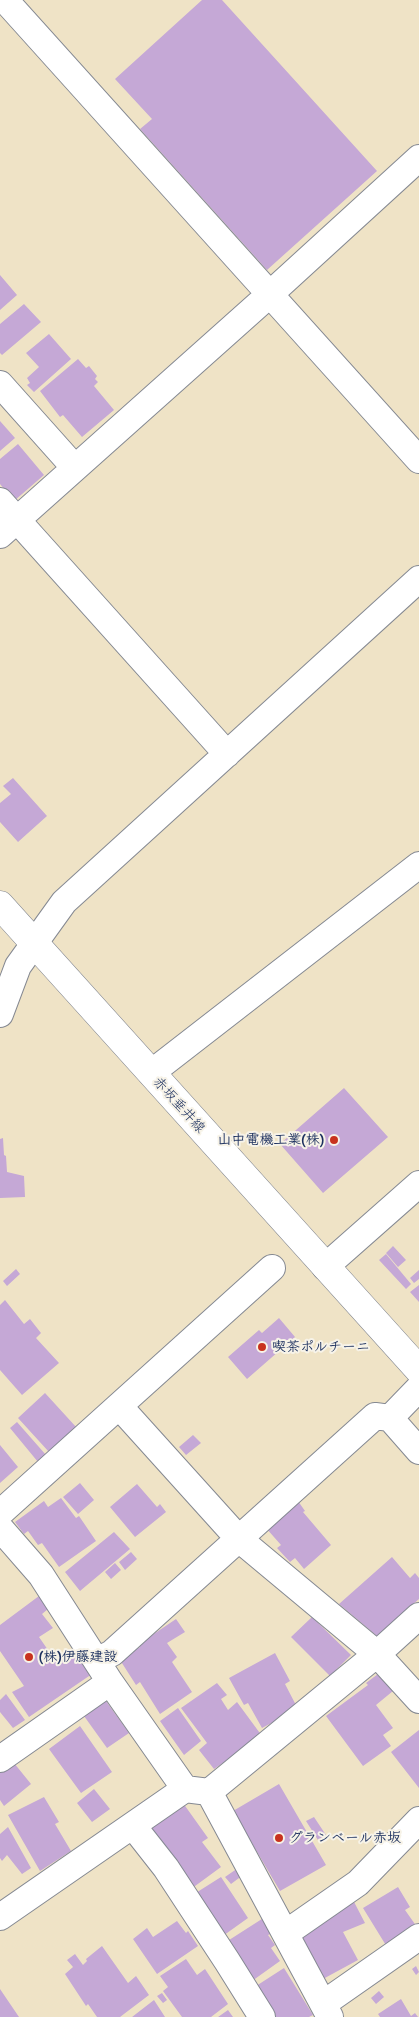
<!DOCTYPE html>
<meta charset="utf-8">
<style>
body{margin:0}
canvas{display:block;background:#efe3c6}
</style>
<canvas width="419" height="2017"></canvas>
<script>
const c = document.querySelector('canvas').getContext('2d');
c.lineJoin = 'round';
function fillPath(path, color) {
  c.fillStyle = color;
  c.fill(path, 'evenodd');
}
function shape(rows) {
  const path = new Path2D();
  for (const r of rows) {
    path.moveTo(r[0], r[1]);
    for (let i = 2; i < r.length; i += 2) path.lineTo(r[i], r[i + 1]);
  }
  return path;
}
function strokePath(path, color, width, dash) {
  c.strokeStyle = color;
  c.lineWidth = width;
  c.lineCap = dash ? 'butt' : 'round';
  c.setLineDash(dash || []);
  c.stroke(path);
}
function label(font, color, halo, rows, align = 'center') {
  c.font = font + ' Delius,"Klee One",sans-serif';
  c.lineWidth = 4;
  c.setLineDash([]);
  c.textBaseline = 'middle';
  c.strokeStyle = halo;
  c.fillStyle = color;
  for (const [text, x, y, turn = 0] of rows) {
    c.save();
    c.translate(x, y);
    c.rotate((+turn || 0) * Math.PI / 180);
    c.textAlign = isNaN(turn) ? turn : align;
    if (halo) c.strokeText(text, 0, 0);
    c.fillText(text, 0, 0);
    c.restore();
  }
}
fillPath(shape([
 [202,0,222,0,377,171,267,270,140,129,152,119,115,79],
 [0,275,17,295,0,310],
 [24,304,41,322,2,355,0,353,0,324],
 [49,334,71,359,34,392,27,385,30,383,27,378,39,367,26,353],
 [78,359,86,368,89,366,97,376,95,379,98,382,94,386,114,410,82,437,63,415,60,417,40,391],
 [0,421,15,438,0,451],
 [18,444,44,475,14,501,0,484,0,459],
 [13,778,47,816,18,842,0,822,0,803,11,794,3,786],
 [344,1088,388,1137,323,1193,280,1144],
 [3,1138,4,1155,6,1156,7,1172,24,1176,25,1197,0,1198,0,1139],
 [393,1246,406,1260,398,1267,386,1253],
 [386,1254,411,1284,406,1289,379,1260],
 [16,1269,20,1274,7,1286,3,1281],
 [419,1270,419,1279,414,1283,410,1278],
 [419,1285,419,1302,410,1292],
 [5,1300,24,1324,30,1319,41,1333,36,1338,59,1363,22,1395,0,1370,0,1305],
 [279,1318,295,1337,247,1379,228,1357,259,1330,262,1333],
 [45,1393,77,1428,49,1452,18,1418],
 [17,1422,46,1455,38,1462,10,1428],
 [193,1435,201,1443,186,1455,179,1447],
 [0,1445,18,1467,0,1483],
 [80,1483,94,1500,78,1514,63,1497],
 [137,1484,157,1507,160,1504,166,1512,135,1537,110,1507],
 [61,1498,76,1518,79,1516,96,1541,59,1567,42,1543,38,1545,28,1531,24,1534,15,1522,44,1501,48,1507],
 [298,1501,305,1511,303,1512,331,1545,304,1569,295,1558,290,1562,277,1548,281,1545,266,1528],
 [114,1532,130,1549,80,1591,65,1572],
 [131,1552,137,1559,125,1570,119,1562],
 [392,1557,410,1578,415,1573,419,1578,419,1599,377,1636,339,1604],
 [115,1563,121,1570,111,1579,105,1572],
 [39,1596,48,1609,42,1614,53,1628,39,1637,57,1663,76,1649,92,1674,29,1717,12,1692,24,1686,0,1651,0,1625],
 [312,1617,351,1655,330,1676,291,1637],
 [176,1619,185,1632,167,1643,177,1657,172,1662,192,1692,160,1714,140,1682,136,1685,120,1660,140,1647,139,1644],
 [275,1653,290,1681,285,1684,298,1709,262,1728,248,1703,244,1705,229,1678],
 [378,1674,393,1691,376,1705,393,1728,383,1735,391,1746,363,1766,326,1716,368,1685,366,1683],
 [217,1683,227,1695,221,1699,228,1710,237,1702,262,1736,214,1769,199,1750,207,1743,181,1708],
 [6,1694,25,1720,13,1728,0,1712,0,1700],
 [106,1701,129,1733,107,1748,84,1716],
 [178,1708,201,1741,184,1755,160,1721],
 [80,1726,112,1772,81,1793,49,1749],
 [419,1730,419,1788,391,1752],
 [14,1763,31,1784,4,1806,0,1800,0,1773],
 [279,1784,326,1865,280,1891,233,1811],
 [94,1789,110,1809,92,1822,77,1803],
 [44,1797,59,1822,55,1824,71,1851,40,1871,8,1815],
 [183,1803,208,1838,202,1842,221,1867,191,1889,144,1831],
 [314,1817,326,1835,318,1840,306,1821],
 [8,1827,31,1868,22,1874,7,1855,2,1861,0,1858,0,1834],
 [238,1868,243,1875,231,1884,225,1877],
 [221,1877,248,1918,220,1938,191,1896],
 [398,1887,410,1907,405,1910,417,1927,387,1947,363,1908],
 [353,1900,365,1923,343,1932,358,1960,323,1979,301,1939],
 [265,1917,274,1932,268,1935,275,1945,271,1948,280,1961,252,1981,226,1942],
 [177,1921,186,1933,188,1931,198,1946,157,1974,133,1939,147,1928,153,1937],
 [102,1946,128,1983,136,1976,149,1995,120,2017,97,2017,88,2004,86,2006,65,1974,73,1967,67,1960,75,1954,83,1965,87,1961,86,1959],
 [186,1959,197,1975,205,1969,228,2004,211,2017,182,2017,163,1991,168,1987,160,1976],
 [416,1966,419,1972,416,1975,412,1969],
 [284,1968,313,2015,309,2017,271,2017,253,1988],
 [0,1989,19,2017,0,2017],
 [379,1991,384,1997,376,2004,371,1998],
 [162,1993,167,2000,163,2003,157,1996],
 [401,1999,411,2016,415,2013,418,2017,380,2017,378,2014],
 [154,2000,165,2017,132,2017],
 [228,2010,233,2017,218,2017]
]), '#c5a8d6');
const minor = shape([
 [5,0,419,460],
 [0,384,75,468],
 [0,501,227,754],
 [0,535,269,295,419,158],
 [0,1014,18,966,64,902,419,579],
 [151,1073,419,865],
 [325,1267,419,1184],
 [419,1388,390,1418,419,1451],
 [119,1406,239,1539,377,1654,419,1700],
 [0,1513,272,1268],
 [0,1528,41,1575,110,1682,185,1789,209,1792,377,1654,419,1616],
 [97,1661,112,1653,375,1416,390,1418],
 [0,1759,110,1682],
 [209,1792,330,2017],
 [133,1826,166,1868,227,1961,262,2017],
 [0,1917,185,1789],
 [286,1933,358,1883,419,1820],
 [323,2004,419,1937]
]);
const secondary = shape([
 [0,905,419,1370]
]);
strokePath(minor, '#858992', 28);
strokePath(secondary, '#858992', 29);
strokePath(minor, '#fff', 26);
strokePath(secondary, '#fff', 28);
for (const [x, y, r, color] of [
 [334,1140,5,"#c8321e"],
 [262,1347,5,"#c8321e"],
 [29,1657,5,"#c8321e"],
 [279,1838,5,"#c8321e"]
]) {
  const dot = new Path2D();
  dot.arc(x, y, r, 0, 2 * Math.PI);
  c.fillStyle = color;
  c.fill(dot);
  strokePath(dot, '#f7f3e8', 2);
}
label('14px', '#1b2f5e', '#f7f3e8', [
 ["赤坂垂井線",179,1105,48]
]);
label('bold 14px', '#1b2f5e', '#f7f3e8', [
 ["山中電機工業(株)",324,1140,"right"],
 ["喫茶ポルチーニ",272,1347],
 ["(株)伊藤建設",39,1657],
 ["グランベール赤坂",289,1838]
], 'left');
</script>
